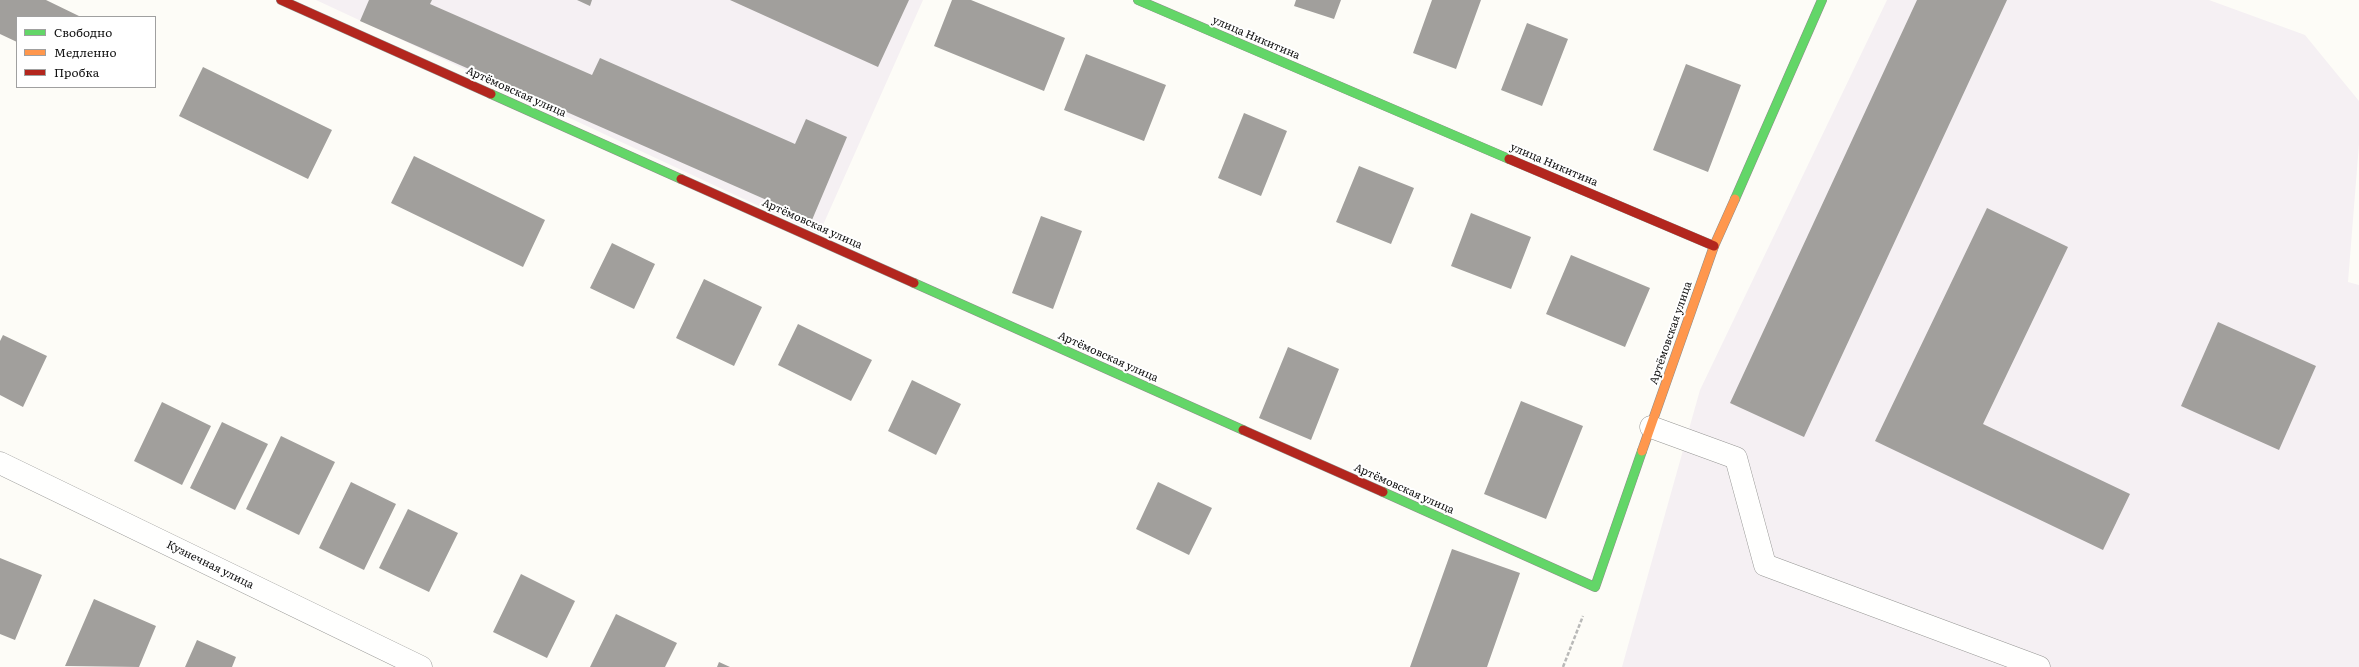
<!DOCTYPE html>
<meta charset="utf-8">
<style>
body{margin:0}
#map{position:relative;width:2359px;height:667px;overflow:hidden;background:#fdfcf7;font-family:Literata,serif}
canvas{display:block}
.legend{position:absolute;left:16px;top:16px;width:140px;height:72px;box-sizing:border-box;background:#fff;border:1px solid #a0a0a0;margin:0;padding:5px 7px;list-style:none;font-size:12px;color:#111}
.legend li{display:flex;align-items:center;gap:8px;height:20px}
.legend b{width:20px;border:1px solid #a0a0a0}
</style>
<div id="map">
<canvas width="2359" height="667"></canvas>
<ul class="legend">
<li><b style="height:5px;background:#63d668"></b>Свободно</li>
<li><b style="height:5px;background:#ff974d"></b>Медленно</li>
<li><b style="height:5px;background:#b3261e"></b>Пробка</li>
</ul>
</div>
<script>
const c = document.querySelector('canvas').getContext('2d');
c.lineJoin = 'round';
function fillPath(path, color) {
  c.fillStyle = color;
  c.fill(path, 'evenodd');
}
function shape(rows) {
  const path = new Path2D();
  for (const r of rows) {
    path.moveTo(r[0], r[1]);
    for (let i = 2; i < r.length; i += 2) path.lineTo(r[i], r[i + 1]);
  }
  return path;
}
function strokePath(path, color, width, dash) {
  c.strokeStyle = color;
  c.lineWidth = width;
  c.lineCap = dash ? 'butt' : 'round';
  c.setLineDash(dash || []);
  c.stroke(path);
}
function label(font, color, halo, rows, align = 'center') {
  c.font = font + ' Literata,serif';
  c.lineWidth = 4;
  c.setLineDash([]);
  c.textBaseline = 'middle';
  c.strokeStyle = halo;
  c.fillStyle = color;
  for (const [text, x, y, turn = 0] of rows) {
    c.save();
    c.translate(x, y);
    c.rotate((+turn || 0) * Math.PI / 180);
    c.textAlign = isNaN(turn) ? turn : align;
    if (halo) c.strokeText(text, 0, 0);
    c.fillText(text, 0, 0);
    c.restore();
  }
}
fillPath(shape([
 [316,0,923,0,819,234],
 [1887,0,2209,0,2305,35,2359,101,2359,144,2348,282,2359,285,2359,667,1622,667,1700,390]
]), '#f5f0f3');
fillPath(shape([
 [0,0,46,0,81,17,17,17,17,42,0,34],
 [369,0,432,0,430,4,592,75,600,58,795,144,806,119,847,137,812,220,360,21],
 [577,0,592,0,590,6],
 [730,0,909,0,878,67],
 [952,0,971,0,1065,38,1044,91,934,46],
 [1296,0,1341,0,1334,19,1294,6],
 [1432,0,1481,0,1456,69,1413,53],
 [1917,0,2007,0,1804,437,1730,403],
 [1527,23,1568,39,1542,106,1501,90],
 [1086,54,1166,85,1144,141,1064,110],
 [1686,64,1741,85,1708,172,1653,150],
 [203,67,332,130,308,179,179,116],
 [1244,113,1287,131,1261,196,1218,178],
 [414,156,545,220,523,267,391,203],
 [1359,166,1414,188,1391,244,1336,222],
 [1987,208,2068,247,1983,424,2130,494,2103,550,1875,441],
 [1471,213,1531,237,1511,289,1451,266],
 [1041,216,1082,231,1053,309,1012,293],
 [612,243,655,264,634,309,590,288],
 [1571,255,1650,288,1625,347,1546,314],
 [704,279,762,307,734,366,676,338],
 [2218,322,2316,366,2279,450,2181,406],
 [798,324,872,360,851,401,778,365],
 [3,335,47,356,23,407,0,395,0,341],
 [1288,347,1339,369,1311,440,1259,418],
 [912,380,961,404,936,455,888,431],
 [1521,401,1583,426,1546,519,1484,494],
 [162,402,211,426,182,485,134,461],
 [222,422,268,444,235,510,190,488],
 [281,436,335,462,299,535,246,509],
 [351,482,396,504,364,570,319,548],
 [1158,482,1212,508,1189,555,1136,529],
 [408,509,458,533,429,592,379,568],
 [1452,549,1520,573,1487,667,1410,667],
 [0,558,42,575,15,640,0,634],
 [521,574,575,601,547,658,493,632],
 [94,599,156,626,139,667,65,666],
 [616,614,677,643,665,667,590,667],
 [197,640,236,657,232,667,185,667],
 [719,662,730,667,717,667]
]), '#a19f9c');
const lane = shape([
 [1651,427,1736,458,1765,565,2039,667]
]);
const street = shape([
 [0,463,421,667]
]);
const fast = shape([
 [1138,0,1509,159],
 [491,94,681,179],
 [1735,199,1822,0],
 [914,283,1243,430],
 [1383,492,1595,587,1642,451]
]);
const slow = shape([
 [1642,451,1714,246,1735,199]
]);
const jam = shape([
 [281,0,491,94],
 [1509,159,1714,246],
 [681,179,914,283],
 [1243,430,1383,492]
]);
strokePath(lane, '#979795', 23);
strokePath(street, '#979795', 23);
strokePath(fast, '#8e8d8b', 10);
strokePath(slow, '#8e8d8b', 10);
strokePath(jam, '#8e8d8b', 10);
strokePath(shape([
 [1563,667,1583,616]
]), '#b9b9b8', 2.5, [4, 2]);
strokePath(lane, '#fffffe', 22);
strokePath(street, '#fffffe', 22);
strokePath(fast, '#63d668', 9);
strokePath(slow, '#ff974d', 9);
strokePath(jam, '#b3261e', 9);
label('11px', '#111', '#fff', [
 ["улица Никитина",1256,38,23],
 ["Артёмовская улица",516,92,24],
 ["улица Никитина",1554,165,23],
 ["Артёмовская улица",812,224,24],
 ["Артёмовская улица",1671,333,-71],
 ["Артёмовская улица",1108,357,24],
 ["Артёмовская улица",1404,489,24],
 ["Кузнечная улица",210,565,26]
]);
</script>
